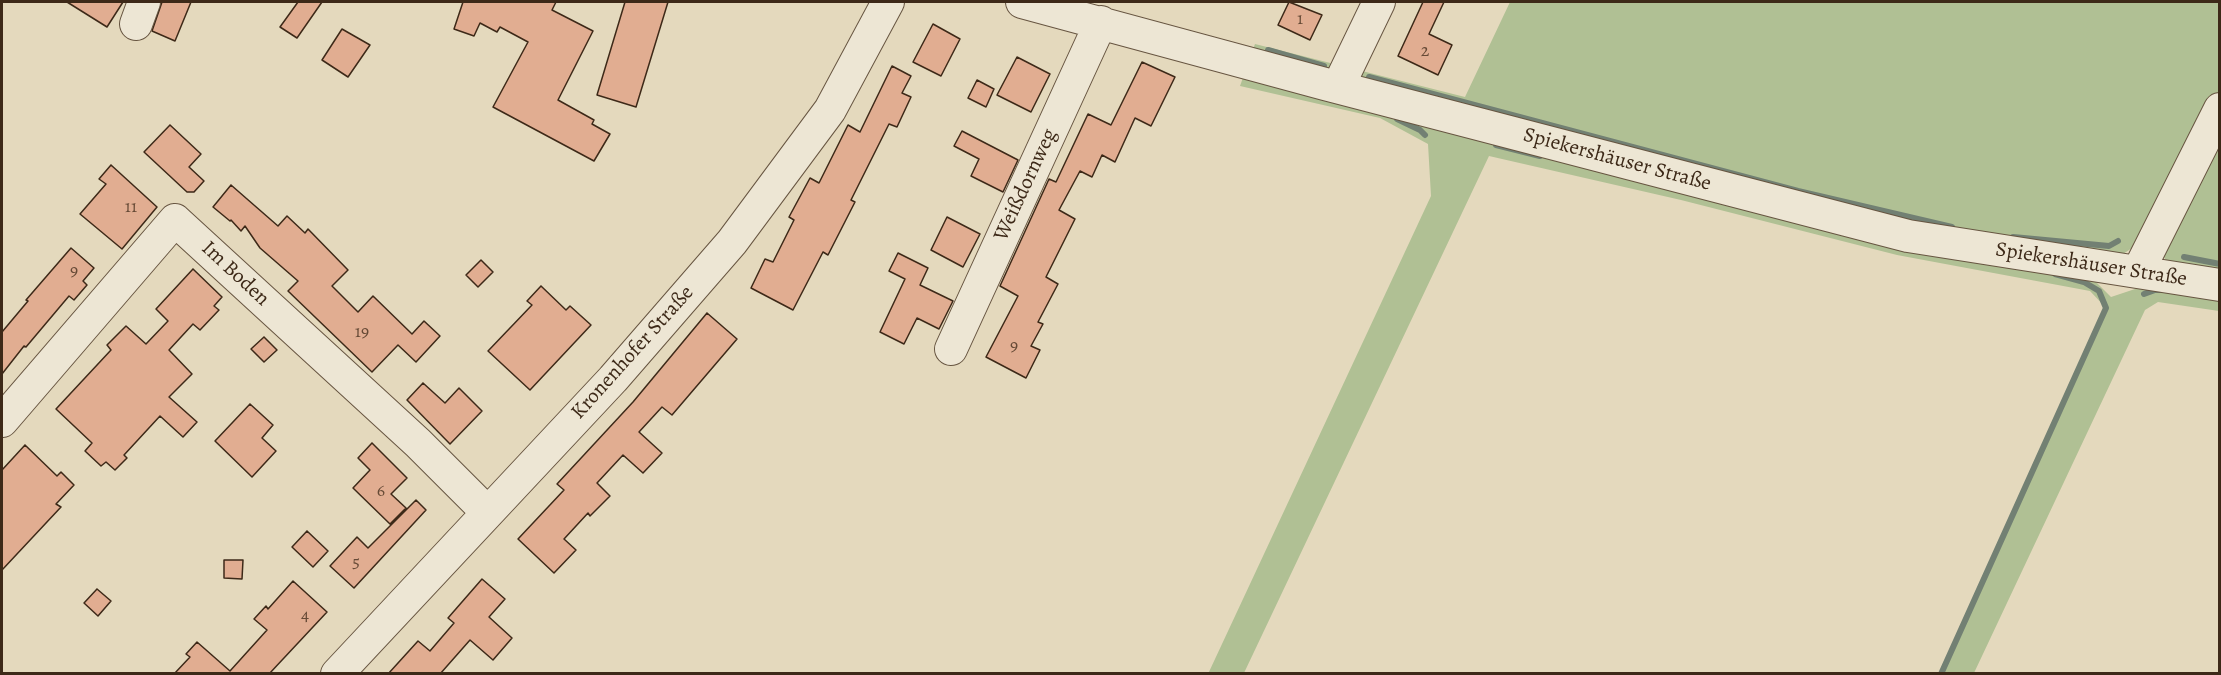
<!DOCTYPE html>
<meta charset="utf-8">
<style>
body{margin:0}
#map{position:relative;width:2221px;height:675px;overflow:hidden;background:#e4d9bd;font-family:Alegreya,serif}
canvas{display:block}
.frame{position:absolute;inset:0;border:3px solid #3d2918;pointer-events:none}
</style>
<div id="map">
<canvas width="2221" height="675"></canvas>
<div class="frame"></div>
</div>
<script>
const c = document.querySelector('canvas').getContext('2d');
c.lineJoin = 'round';
function fillPath(path, color) {
  c.fillStyle = color;
  c.fill(path, 'evenodd');
}
function shape(rows) {
  const path = new Path2D();
  for (const r of rows) {
    path.moveTo(r[0], r[1]);
    for (let i = 2; i < r.length; i += 2) path.lineTo(r[i], r[i + 1]);
  }
  return path;
}
function strokePath(path, color, width, dash) {
  c.strokeStyle = color;
  c.lineWidth = width;
  c.lineCap = dash ? 'butt' : 'round';
  c.setLineDash(dash || []);
  c.stroke(path);
}
function label(font, color, halo, rows, align = 'center') {
  c.font = font + ' Alegreya,serif';
  c.lineWidth = 6;
  c.setLineDash([]);
  c.textBaseline = 'middle';
  c.strokeStyle = halo;
  c.fillStyle = color;
  for (const [text, x, y, turn = 0] of rows) {
    c.save();
    c.translate(x, y);
    c.rotate((+turn || 0) * Math.PI / 180);
    c.textAlign = isNaN(turn) ? turn : align;
    if (halo) c.strokeText(text, 0, 0);
    c.fillText(text, 0, 0);
    c.restore();
  }
}
fillPath(shape([
 [1510,2,2219,2,2219,311,2158,302,2145,310,1974,673,1939,673,2106,308,2090,291,1897,255,1681,200,1489,156,1244,673,1208,674,1431,196,1428,144,1380,118,1240,86,1255,44,1465,97],
 [2144,240,2160,249,2168,265,2138,288,2111,297,2095,281,2123,254]
]), '#b0c094');
strokePath(shape([
 [1268,50,1324,66],
 [1369,77,1798,191,1952,227],
 [1397,119,1420,130,1425,135],
 [1496,145,1540,156],
 [2013,237,2109,246,2118,241],
 [2184,257,2220,264],
 [2144,294,2155,290,2161,290],
 [1941,674,2106,308,2099,291,2084,282,2055,274]
]), '#728073', 6);
const building = shape([
 [67,2,123,2,107,27,67,2],
 [162,2,191,2,175,41,152,31,162,2],
 [298,2,322,2,297,38,280,27,298,2],
 [463,2,556,2,552,10,593,31,558,100,594,120,592,124,610,134,594,161,493,107,528,42,500,27,497,32,480,23,474,36,454,29,463,2],
 [625,2,668,2,636,107,597,95,625,2],
 [1289,2,1322,15,1310,40,1278,25,1289,2],
 [1423,2,1444,2,1429,34,1452,45,1438,75,1398,56,1423,2],
 [933,24,960,39,941,76,913,62,933,24],
 [342,29,370,45,348,77,322,60,342,29],
 [1017,57,1050,74,1031,112,997,95,1017,57],
 [1142,62,1175,77,1151,126,1135,118,1115,162,1102,155,1092,177,1080,171,1059,210,1075,219,1046,277,1058,284,1038,322,1043,324,1031,346,1040,350,1026,378,986,357,1018,296,1000,286,1049,179,1056,182,1088,114,1111,125,1142,62],
 [892,66,911,76,902,93,911,97,897,127,889,124,851,200,855,202,828,255,823,252,793,310,751,288,765,259,773,262,794,220,789,217,810,178,819,183,848,125,860,132,892,66],
 [977,80,994,89,986,107,968,98,977,80],
 [170,125,201,154,189,167,204,181,194,192,187,192,144,152,170,125],
 [962,131,1018,160,1003,192,971,176,979,159,954,146,962,131],
 [111,165,157,207,122,249,80,214,106,184,99,179,111,165],
 [231,185,278,226,287,216,305,233,308,229,348,270,332,286,358,312,373,296,412,334,424,321,440,336,416,362,398,345,372,372,288,291,298,281,260,248,245,226,241,231,231,220,230,221,213,207,231,185],
 [947,217,980,234,963,267,931,250,947,217],
 [71,248,94,268,83,281,87,285,74,300,69,296,26,347,24,346,2,374,2,332,28,301,26,300,71,248],
 [898,253,928,268,920,285,953,301,939,329,917,318,904,344,880,332,905,279,889,271,898,253],
 [481,260,493,272,478,287,466,275,481,260],
 [193,269,222,297,214,306,219,310,200,330,193,324,169,350,192,374,169,397,197,422,183,437,160,416,124,455,127,458,115,470,106,462,101,466,85,451,92,443,56,409,111,350,107,345,126,326,146,344,168,321,156,309,193,269],
 [541,286,566,310,570,306,591,325,530,390,488,351,532,305,527,301,541,286],
 [707,313,737,339,672,415,662,407,639,432,662,453,643,473,623,455,597,483,610,496,590,516,588,513,564,539,576,550,554,573,518,539,564,490,557,484,633,402,707,313],
 [264,337,277,350,264,362,251,349,264,337],
 [423,383,445,403,459,388,482,411,450,444,407,400,423,383],
 [250,404,273,425,262,438,276,451,252,477,215,441,250,404],
 [372,443,407,478,391,494,406,508,390,524,353,488,370,470,358,458,372,443],
 [25,445,57,476,61,472,74,485,56,504,61,507,2,570,2,470,25,445],
 [416,500,426,510,354,588,330,566,357,537,368,548,416,500],
 [307,531,328,551,313,567,292,547,307,531],
 [224,560,243,560,242,579,224,578,224,560],
 [482,579,505,599,489,617,512,638,493,660,470,640,440,674,388,674,418,641,430,651,454,623,448,618,482,579],
 [293,581,327,612,269,674,174,674,190,657,186,654,197,642,230,671,267,630,254,619,266,606,268,609,293,581],
 [97,589,111,601,98,616,84,603,97,589]
]);
fillPath(building, '#e1ad91');
strokePath(building, '#3d2918', 1.5);
const minor = shape([
 [1022,2,1325,84,1908,236,2220,285],
 [136,24,144,2],
 [1338,87,1379,2],
 [2138,272,2220,109],
 [951,349,1101,22],
 [2,421,175,220,418,443,487,512],
 [337,674,613,379,732,242,830,110,888,2]
]);
strokePath(minor, '#675541', 34);
strokePath(minor, '#ede6d4', 32);
label('18px', '#664a36', null, [
 ["1",1300,20],
 ["2",1425,52],
 ["11",131,208],
 ["9",74,272],
 ["19",362,333],
 ["9",1014,347],
 ["6",381,492],
 ["5",356,563],
 ["4",305,616]
]);
label('21px', '#3d2918', '#ede6d4', [
 ["Spiekershäuser Straße",1617,160,15],
 ["Weißdornweg",1026,185,-65],
 ["Spiekershäuser Straße",2091,265,9],
 ["Im Boden",235,274,43],
 ["Kronenhofer Straße",633,353,-48]
]);
</script>
